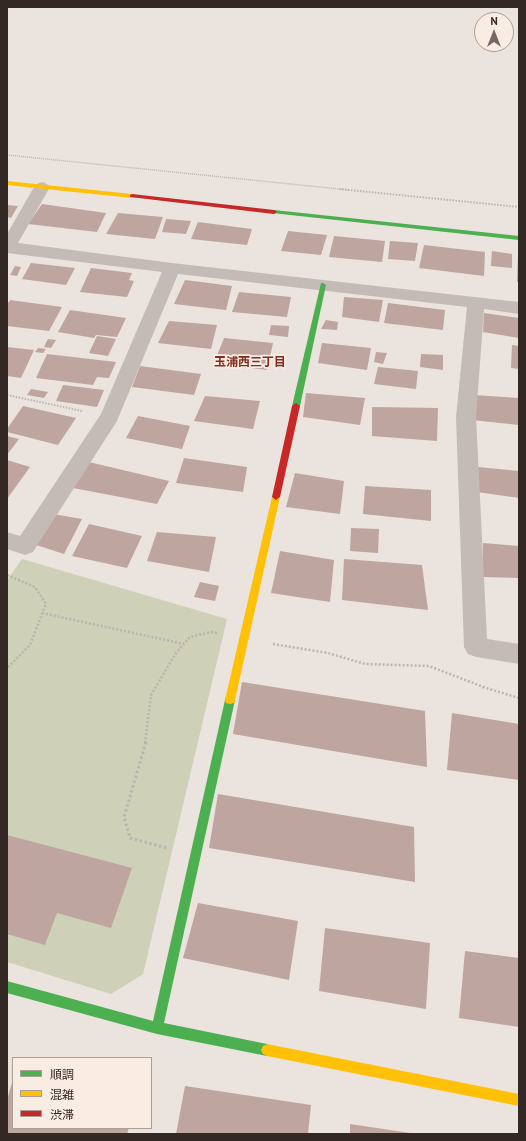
<!DOCTYPE html>
<meta charset="utf-8">
<style>
body{margin:0}
#map{position:relative;width:526px;height:1141px;overflow:hidden;background:#ebe3dd;font-family:"PT Sans","Noto Sans JP",sans-serif}
canvas{display:block}
.frame{position:absolute;inset:0;border:8px solid #342825;pointer-events:none}
.legend{position:absolute;left:12px;top:1057px;width:140px;height:72px;box-sizing:border-box;background:#f9ede3;border:1px solid #aa9e97;margin:0;padding:5px 7px;list-style:none;font-size:12px;color:#342825}
.legend li{display:flex;align-items:center;gap:8px;height:20px}
.legend b{width:20px;border:1px solid #aa9e97}
.north{position:absolute;left:474px;top:12px;width:40px;height:40px;box-sizing:border-box;background:#f9ede3;border:1px solid #aa9e97;border-radius:50%;rotate:0deg;font-size:11px;font-weight:700;line-height:16px;text-align:center;color:#342825}
.north::after{content:'';display:block;margin:auto;width:14px;height:18px;background:#746965;clip-path:polygon(50% 0,100% 100%,50% 72%,0 100%)}
</style>
<div id="map">
<canvas width="526" height="1141"></canvas>
<div class="frame"></div>
<ul class="legend">
<li><b style="height:5px;background:#4caf50"></b>順調</li>
<li><b style="height:5px;background:#ffc107"></b>混雑</li>
<li><b style="height:5px;background:#c62828"></b>渋滞</li>
</ul>
<div class="north">N</div>
</div>
<script>
const c = document.querySelector('canvas').getContext('2d');
c.lineJoin = 'round';
function fillPath(path, color) {
  c.fillStyle = color;
  c.fill(path, 'evenodd');
}
function shape(rows) {
  const path = new Path2D();
  for (const r of rows) {
    path.moveTo(r[0], r[1]);
    for (let i = 2; i < r.length; i += 2) path.lineTo(r[i], r[i + 1]);
  }
  return path;
}
function strokePath(path, color, width, dash) {
  c.strokeStyle = color;
  c.lineWidth = width;
  c.lineCap = dash ? 'butt' : 'round';
  c.setLineDash(dash || []);
  c.stroke(path);
}
function label(font, color, halo, rows, align = 'center') {
  c.font = font + ' "PT Sans","Noto Sans JP",sans-serif';
  c.lineWidth = 3.5;
  c.setLineDash([]);
  c.textBaseline = 'middle';
  c.strokeStyle = halo;
  c.fillStyle = color;
  for (const [text, x, y, turn = 0] of rows) {
    c.save();
    c.translate(x, y);
    c.rotate((+turn || 0) * Math.PI / 180);
    c.textAlign = isNaN(turn) ? turn : align;
    if (halo) c.strokeText(text, 0, 0);
    c.fillText(text, 0, 0);
    c.restore();
  }
}
fillPath(shape([
 [22,559,227,619,143,974,111,994,7,962,7,580]
]), '#ced0b7');
fillPath(shape([
 [42,204,106,213,97,232,28,224],
 [7,205,18,206,11,218,7,217],
 [118,213,163,217,155,239,106,234],
 [166,219,191,221,186,234,162,232],
 [198,222,252,229,247,245,191,239],
 [288,231,327,235,321,255,281,251],
 [334,236,385,241,382,262,329,257],
 [390,241,418,243,415,261,388,259],
 [424,245,485,252,484,276,419,268],
 [492,251,512,254,512,268,491,266],
 [518,255,519,255,519,282,517,282],
 [31,263,75,268,66,285,22,279],
 [15,266,21,267,17,276,10,275],
 [91,268,132,273,129,280,134,281,127,297,80,292],
 [185,280,232,286,226,310,174,304],
 [239,292,291,297,287,317,232,312],
 [344,297,383,300,379,322,342,317],
 [10,300,62,307,49,331,7,326,7,305],
 [388,303,445,310,443,330,384,323],
 [70,310,126,318,117,337,96,335,94,338,58,332],
 [484,313,519,318,519,338,483,332],
 [326,320,338,322,337,330,321,329],
 [169,321,217,325,211,349,158,343],
 [271,325,289,326,288,337,269,335],
 [97,336,116,339,108,356,89,353],
 [224,338,273,343,267,370,214,363],
 [48,339,56,340,51,348,44,347],
 [322,343,371,348,367,370,318,363],
 [512,345,519,346,519,369,511,368],
 [7,347,34,350,21,378,7,376],
 [38,348,46,349,43,353,35,352],
 [376,352,387,353,383,364,374,362],
 [47,354,116,362,109,378,97,377,93,385,36,378],
 [421,354,443,355,443,370,420,367],
 [140,366,201,374,194,395,132,387],
 [378,367,418,371,416,389,374,384],
 [63,385,104,390,97,407,56,401],
 [31,389,48,392,44,398,27,395],
 [306,393,365,398,360,425,303,417],
 [474,395,519,398,519,425,472,420],
 [205,396,260,401,253,429,194,421],
 [23,406,76,418,58,445,7,432,7,429],
 [372,407,438,408,437,441,372,436],
 [138,416,190,426,182,449,126,438],
 [7,436,19,439,7,455],
 [184,458,247,467,243,492,176,483],
 [7,460,30,467,7,499],
 [89,462,169,481,157,504,73,488],
 [478,467,519,471,519,498,477,492],
 [295,473,344,481,340,514,286,507],
 [365,486,431,490,431,521,363,514],
 [53,514,82,519,64,554,33,544],
 [89,524,142,536,127,568,72,556],
 [351,528,379,529,378,553,350,551],
 [157,532,216,537,209,572,147,561],
 [483,543,519,546,519,578,483,577],
 [280,551,334,560,330,602,271,593],
 [344,559,422,565,428,610,342,600],
 [200,582,219,586,215,601,194,597],
 [242,682,425,711,427,767,233,734],
 [452,713,519,724,519,780,447,770],
 [218,794,414,827,415,882,209,848],
 [7,835,132,868,111,928,57,913,45,945,7,934],
 [198,903,298,921,289,980,183,958],
 [325,928,430,943,426,1009,319,991],
 [465,951,519,958,519,1027,459,1018],
 [13,1079,13,1128,129,1128,127,1134,7,1134,7,1100],
 [185,1086,311,1105,308,1134,176,1134],
 [350,1124,410,1133,410,1134,350,1134]
]), '#bfa59f');
strokePath(shape([
 [7,155,349,190]
]), '#bdb4af', 1.5, [1, 1]);
strokePath(shape([
 [339,189,519,207],
 [7,395,82,411]
]), '#bdb4af', 2, [1.5, 1.5]);
strokePath(shape([
 [7,575,35,587,46,604,30,645,7,668],
 [42,613,184,644],
 [273,644,328,653,365,664,429,666,486,688,519,698],
 [145,743,151,695,176,653,190,637,211,632,217,633]
]), '#bdb4af', 2.5, [2, 2]);
strokePath(shape([
 [146,742,124,817,130,838,167,848]
]), '#bdb4af', 3, [2.5, 2.5]);
fillPath(shape([
 [42,182,47,184,50,187,18,243,172,263,519,302,519,314,484,309,476,417,487,639,519,644,519,664,476,657,468,654,464,647,456,417,467,307,178,274,117,421,33,552,25,555,7,549,7,532,20,536,101,414,162,272,7,253,7,234,34,187,37,184,42,182]
]), '#c4bbb7');
fillPath(shape([
 [274,210,519,236,519,240,272,213,271,212,274,210],
 [321,283,323,283,326,285,300,406,296,409,292,406,321,283],
 [230,696,234,697,235,700,164,1023,267,1044,271,1046,273,1050,271,1054,267,1056,157,1034,7,993,7,981,153,1021,225,700,226,697,230,696]
]), '#4caf50');
fillPath(shape([
 [7,181,132,194,135,196,132,198,7,185,7,181],
 [276,494,280,497,235,700,234,703,230,704,226,703,225,700,272,497,276,494],
 [267,1044,519,1094,519,1106,267,1056,263,1054,261,1050,263,1046,267,1044]
]), '#ffc107');
fillPath(shape([
 [132,194,274,210,277,212,274,214,130,197,130,195,132,194],
 [296,403,300,406,280,497,276,500,272,497,292,406,296,403]
]), '#c62828');
label('bold 12px', '#832b1e', '#f9ede3', [
 ["玉浦西三丁目",250,363]
]);
</script>
